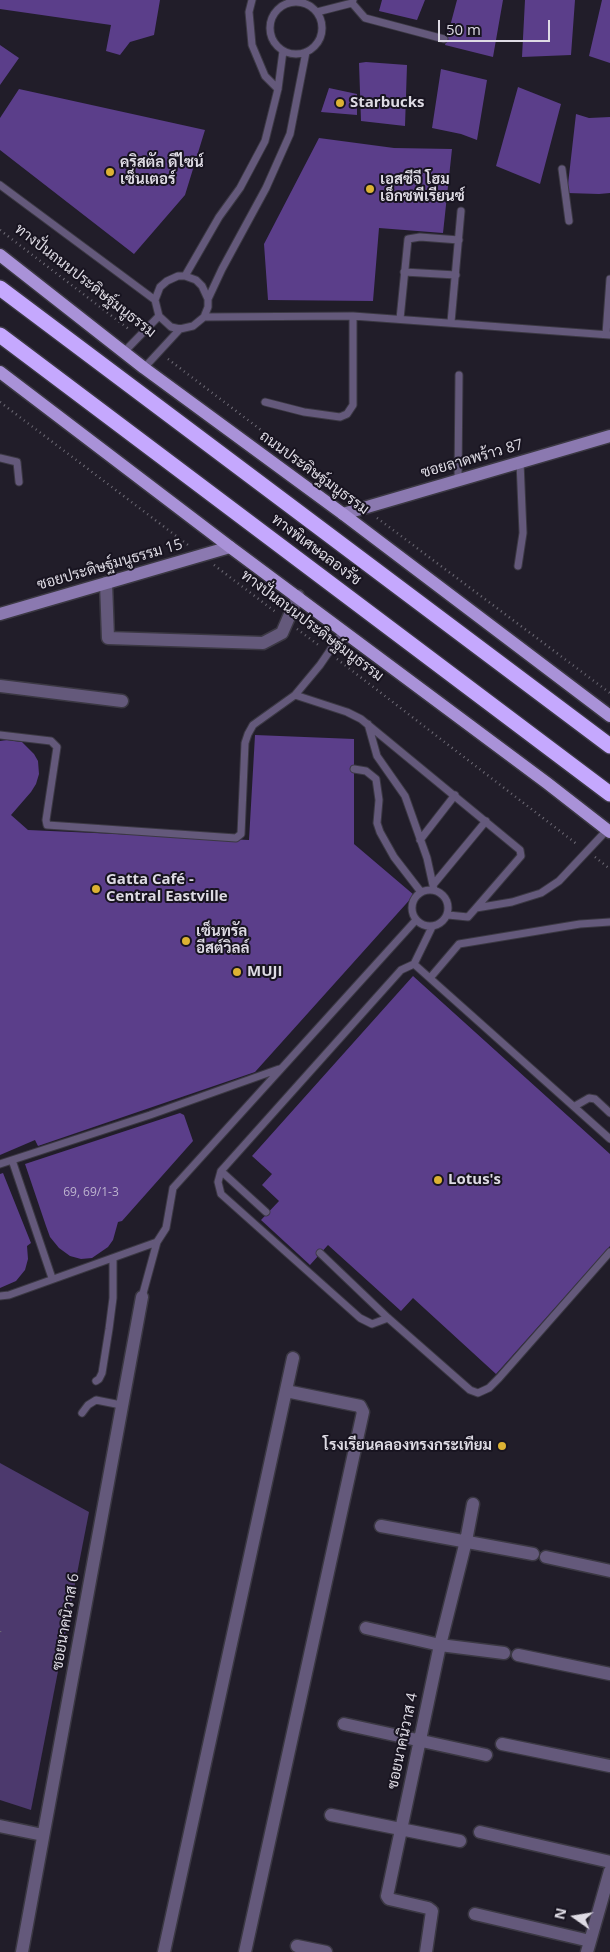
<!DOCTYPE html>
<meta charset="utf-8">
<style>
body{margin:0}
#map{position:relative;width:610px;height:1952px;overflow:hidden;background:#211d29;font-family:"Open Sans",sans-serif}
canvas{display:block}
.north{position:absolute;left:550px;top:1892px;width:50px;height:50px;-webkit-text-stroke:4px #181420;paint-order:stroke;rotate:283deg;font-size:14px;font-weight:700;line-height:20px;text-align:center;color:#dedbe4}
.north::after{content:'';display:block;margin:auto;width:18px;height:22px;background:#dedbe4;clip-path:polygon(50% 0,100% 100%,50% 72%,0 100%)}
.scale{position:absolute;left:438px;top:20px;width:112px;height:22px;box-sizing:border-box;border:2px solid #dedbe4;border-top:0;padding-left:6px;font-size:15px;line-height:18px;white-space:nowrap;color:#dedbe4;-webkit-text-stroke:4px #181420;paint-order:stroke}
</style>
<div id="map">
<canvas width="610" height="1952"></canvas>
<div class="north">N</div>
<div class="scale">50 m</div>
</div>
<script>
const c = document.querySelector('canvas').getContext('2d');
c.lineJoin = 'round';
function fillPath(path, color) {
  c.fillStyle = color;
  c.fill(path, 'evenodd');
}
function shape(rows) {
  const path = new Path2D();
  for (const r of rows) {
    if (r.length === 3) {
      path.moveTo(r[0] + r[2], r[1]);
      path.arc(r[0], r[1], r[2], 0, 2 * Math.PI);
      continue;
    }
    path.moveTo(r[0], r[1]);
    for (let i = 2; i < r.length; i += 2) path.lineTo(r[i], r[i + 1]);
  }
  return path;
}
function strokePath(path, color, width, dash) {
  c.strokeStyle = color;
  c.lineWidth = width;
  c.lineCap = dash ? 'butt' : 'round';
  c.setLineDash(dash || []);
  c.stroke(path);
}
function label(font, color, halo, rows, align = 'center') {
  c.font = font + ' "Open Sans",Sarabun,sans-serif';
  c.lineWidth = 4;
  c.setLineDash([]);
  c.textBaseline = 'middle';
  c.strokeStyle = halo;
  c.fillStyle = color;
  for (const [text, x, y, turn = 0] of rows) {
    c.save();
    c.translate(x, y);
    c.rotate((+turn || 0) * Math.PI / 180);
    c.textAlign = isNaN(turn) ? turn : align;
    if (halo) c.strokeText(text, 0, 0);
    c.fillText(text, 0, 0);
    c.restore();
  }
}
fillPath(shape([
 [0,1463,89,1512,31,1810,0,1800]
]), '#4c396d');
fillPath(shape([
 [0,0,160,0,154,35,130,42,120,55,106,51,111,25,0,9],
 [382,0,425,0,417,20,379,11],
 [457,0,503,0,493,57,445,45],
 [525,0,575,0,571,55,522,57],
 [602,0,610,0,610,63,589,56],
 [0,45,19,58,0,85],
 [366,62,407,65,405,126,361,121,359,63],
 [441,69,487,80,477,140,461,134,432,128],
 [518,87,561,104,540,184,496,166],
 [329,88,357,94,357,115,321,112],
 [19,89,205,130,185,195,134,254,0,150,0,118],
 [576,114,589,118,610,117,610,193,599,194,567,193],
 [319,138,394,148,452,149,443,233,379,228,373,301,268,300,264,244],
 [255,735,354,739,354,844,414,895,255,1072,38,1146,35,1140,0,1155,0,741,7,740,22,742,34,754,38,761,39,774,36,784,31,792,11,815,28,830,249,840],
 [413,976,610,1154,610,1246,496,1374,413,1298,401,1311,328,1245,310,1265,261,1220,279,1201,262,1185,272,1174,252,1156],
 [180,1113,184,1115,193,1141,122,1221,118,1222,113,1240,108,1247,92,1258,81,1259,70,1256,59,1248,50,1237,46,1226,25,1164],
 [3,1173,31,1243,27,1246,28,1259,25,1270,16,1281,0,1288,0,1174]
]), '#5b3e8a');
const lane = shape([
 [252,0,249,12,252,45,265,76,278,89],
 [296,28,26],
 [352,3,365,18,444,39],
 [317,12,352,3,353,0],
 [562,169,569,221],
 [0,185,155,300,159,316,171,327,180,329,193,326,204,317,208,307,208,299,202,286,196,280,185,276,178,276,167,281,160,287,155,300],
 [404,272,456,275],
 [185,276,219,217,240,188,265,141,278,89,283,51],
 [208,299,222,269,266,188,290,134,306,52],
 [204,317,353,316,610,335],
 [400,319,408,239,420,237,459,240],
 [451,322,461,211],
 [606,334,610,279],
 [125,351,159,316],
 [144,368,180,329],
 [265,402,304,412,340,417,347,414,353,405,353,316],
 [0,458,17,462,19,482],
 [458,480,459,375],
 [518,566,523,533,520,462],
 [295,695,347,712,361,719,520,850,521,856,476,908],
 [368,724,377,756,405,796,427,858,434,890],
 [0,735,51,741,57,747,46,820,47,825,236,838,241,834,245,743,248,734,253,725,295,695,320,665,344,630],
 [354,769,366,771,376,779,379,800,377,823,380,832,394,857,421,892],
 [420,840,455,795],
 [433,885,486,821],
 [430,908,18],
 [448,915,468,917,476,908,512,902,541,893,559,881,607,830],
 [414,964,610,1139],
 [430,978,459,944,580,924,610,922],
 [575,1106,589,1098,595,1099,610,1113],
 [12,1160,52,1278],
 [0,1164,150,1115,279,1069],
 [221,1171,266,1212],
 [320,1253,388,1318,470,1390,478,1393,489,1388,499,1378,610,1252],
 [0,1296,9,1295,157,1242,166,1228,173,1188,416,920],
 [142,1297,157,1242],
 [388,1318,372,1324,360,1318,221,1194,218,1182,221,1171,401,970,414,964,432,927],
 [96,1381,99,1379,102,1373,109,1329,113,1298,113,1259],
 [82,1413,88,1405,96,1400,121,1405]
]);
const street = shape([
 [106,583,108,638,263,643,282,633,298,596],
 [0,686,122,701],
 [381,1526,533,1554],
 [546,1557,610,1571],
 [366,1628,440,1645,504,1653],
 [518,1655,610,1674],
 [344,1724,486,1755],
 [502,1744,610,1766],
 [331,1815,460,1841],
 [0,1826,43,1835],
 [480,1832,610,1862],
 [475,1914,590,1941],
 [297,1946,326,1952],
 [22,1952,142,1297],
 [164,1952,293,1358],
 [245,1952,363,1412,360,1406,286,1391],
 [426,1952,432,1911,428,1908,389,1899,387,1896,440,1645,466,1541,473,1504],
 [587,1952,610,1871]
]);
const secondary = shape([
 [343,514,610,436],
 [0,614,230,547]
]);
const primary = shape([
 [0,255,144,368,343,514,610,716],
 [0,372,230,547,547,783,610,832]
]);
const highway = shape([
 [0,288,610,746],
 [0,335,610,794]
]);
strokePath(lane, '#3b3843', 9);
strokePath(street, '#3b3843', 15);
strokePath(secondary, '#3b3843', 15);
strokePath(primary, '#3b3843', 15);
strokePath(highway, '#3b3843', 18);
strokePath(shape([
 [0,230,130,330],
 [168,359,350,498],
 [0,402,188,545],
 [377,518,610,693],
 [214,565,277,613],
 [297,629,321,647],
 [337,659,578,845],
 [595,857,610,869],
 [0,1632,1,1628]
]), '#6e6b76', 2.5, [1, 4]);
strokePath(lane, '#64597b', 7);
strokePath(street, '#64597b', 12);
strokePath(secondary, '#8b79b0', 12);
strokePath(primary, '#a992d8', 12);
strokePath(highway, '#c5a8fe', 15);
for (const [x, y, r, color] of [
 [340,103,5,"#dcb233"],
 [110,172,5,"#dcb233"],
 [370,189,5,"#dcb233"],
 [96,889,5,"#dcb233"],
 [186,941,5,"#dcb233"],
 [237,972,5,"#dcb233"],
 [438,1180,5,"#dcb233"],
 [502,1446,5,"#dcb233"]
]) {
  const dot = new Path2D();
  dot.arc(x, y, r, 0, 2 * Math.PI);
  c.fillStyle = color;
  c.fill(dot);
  strokePath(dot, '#181420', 2);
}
label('12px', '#bdb4ce', null, [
 ["69, 69/1-3",91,1193]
]);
label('bold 15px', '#dedbe4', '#181420', [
 ["Starbucks",350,103],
 ["คริสตัล ดีไซน์",120,163],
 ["เซ็นเตอร์",120,180],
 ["เอสซีจี โฮม",380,180],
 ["เอ็กซพีเรียนซ์",380,197],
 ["Gatta Café -",106,880],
 ["Central Eastville",106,897],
 ["เซ็นทรัล",196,932],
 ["อีสต์วิลล์",196,949],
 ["MUJI",247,972],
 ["Lotus's",448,1180],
 ["โรงเรียนคลองทรงกระเทียม",492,1446,"right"]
], 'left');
label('15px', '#dedbe4', '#181420', [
 ["ทางปั่นถนนประดิษฐ์มนูธรรม",85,281,38],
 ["ซอยลาดพร้าว 87",472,459,-16],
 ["ถนนประดิษฐ์มนูธรรม",314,473,36],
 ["ทางพิเศษฉลองรัช",316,550,37],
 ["ซอยประดิษฐ์มนูธรรม 15",110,565,-16],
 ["ทางปั่นถนนประดิษฐ์มนูธรรม",312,626,37],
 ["ซอยนาคนิวาส 6",66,1622,-80],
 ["ซอยนาคนิวาส 4",403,1741,-78]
]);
</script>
